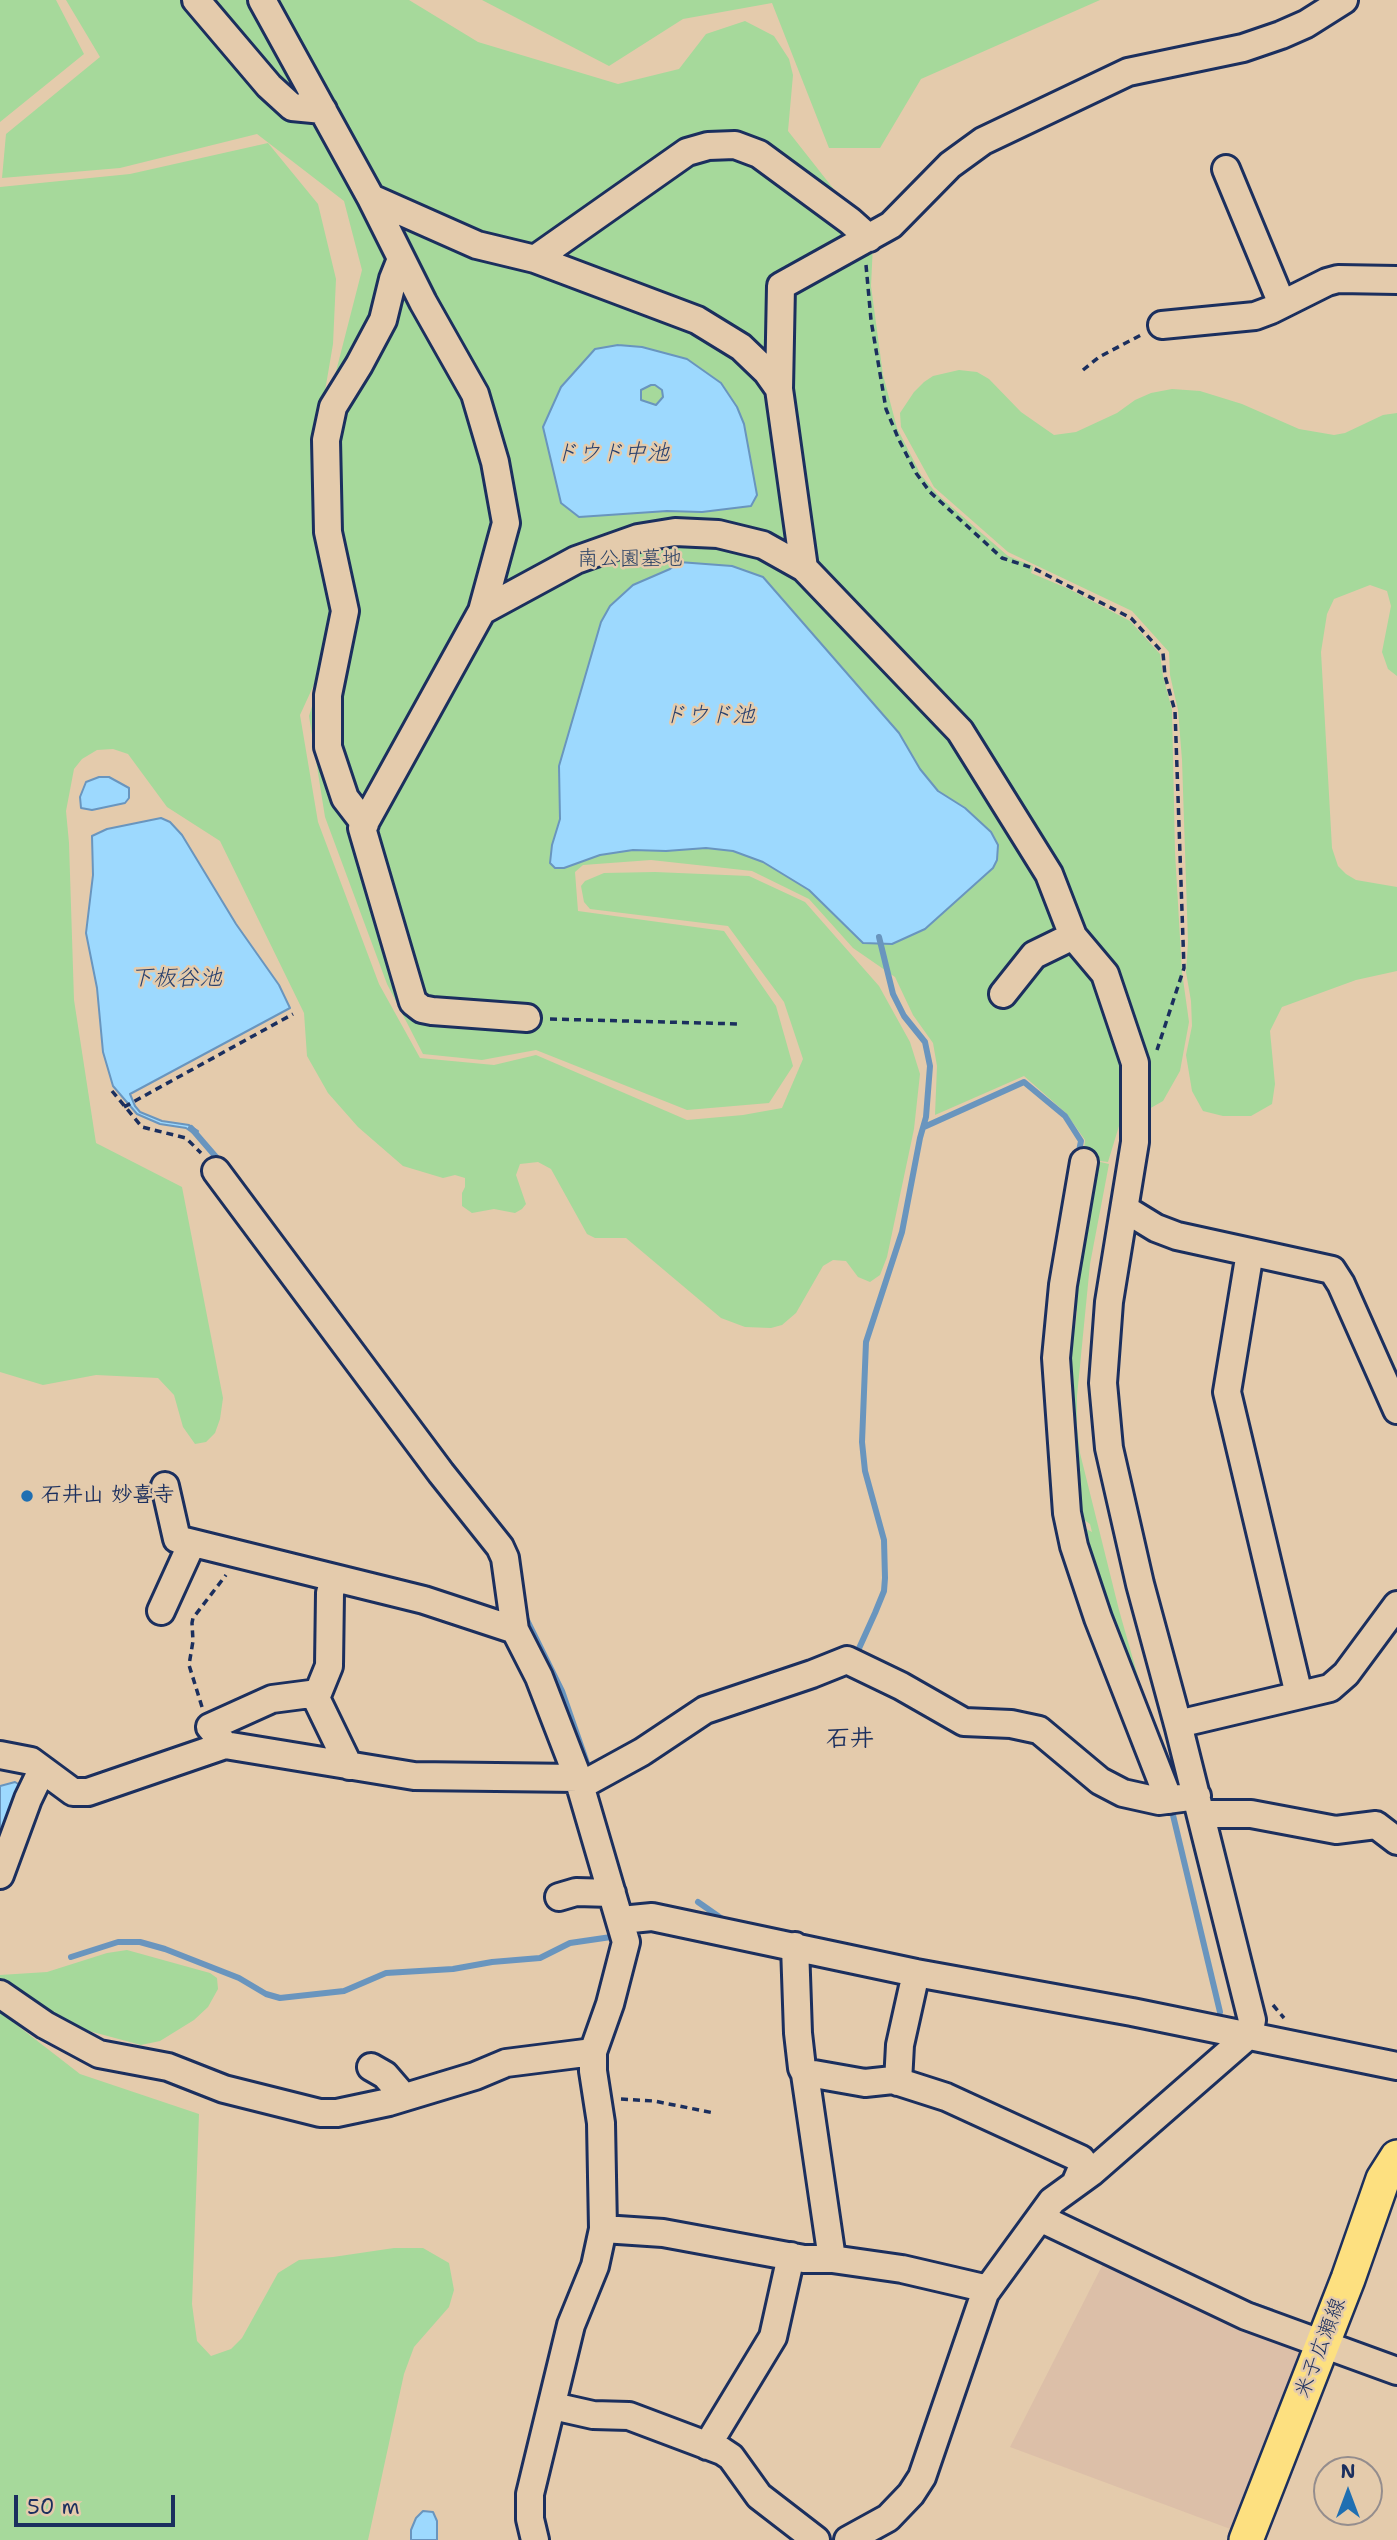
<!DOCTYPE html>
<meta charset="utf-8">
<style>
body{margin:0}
#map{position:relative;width:1397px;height:2540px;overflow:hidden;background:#e4cbac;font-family:"Shantell Sans",sans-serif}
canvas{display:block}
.north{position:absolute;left:1313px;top:2456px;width:70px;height:70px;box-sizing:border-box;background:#e4cbac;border:2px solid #948d8d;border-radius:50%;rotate:0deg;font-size:19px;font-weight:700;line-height:28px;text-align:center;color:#1b2f5e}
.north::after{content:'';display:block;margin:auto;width:24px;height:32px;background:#1f6fb2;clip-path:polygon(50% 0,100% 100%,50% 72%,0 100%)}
.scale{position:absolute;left:14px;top:2495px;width:161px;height:32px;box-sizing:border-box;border:4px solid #1b2f5e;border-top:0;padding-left:9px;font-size:21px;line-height:24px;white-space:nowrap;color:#1b2f5e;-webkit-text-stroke:5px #e4cbac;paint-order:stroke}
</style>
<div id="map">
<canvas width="1397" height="2540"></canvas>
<div class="north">N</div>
<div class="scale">50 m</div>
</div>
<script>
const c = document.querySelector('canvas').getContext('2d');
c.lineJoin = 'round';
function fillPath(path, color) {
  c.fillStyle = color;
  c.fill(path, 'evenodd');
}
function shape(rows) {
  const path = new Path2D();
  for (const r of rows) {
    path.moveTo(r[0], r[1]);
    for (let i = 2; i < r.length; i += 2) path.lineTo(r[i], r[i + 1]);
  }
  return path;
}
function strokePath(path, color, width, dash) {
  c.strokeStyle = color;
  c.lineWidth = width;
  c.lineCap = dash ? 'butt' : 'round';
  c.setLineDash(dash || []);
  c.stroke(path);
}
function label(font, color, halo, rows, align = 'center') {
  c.font = font + ' "Shantell Sans","Klee One",sans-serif';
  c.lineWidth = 5;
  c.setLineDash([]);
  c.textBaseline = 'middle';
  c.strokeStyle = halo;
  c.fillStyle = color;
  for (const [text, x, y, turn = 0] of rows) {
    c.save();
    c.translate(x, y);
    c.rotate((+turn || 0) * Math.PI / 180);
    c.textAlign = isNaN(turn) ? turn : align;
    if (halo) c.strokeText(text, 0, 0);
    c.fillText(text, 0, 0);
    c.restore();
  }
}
fillPath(shape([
 [1106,2258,1306,2342,1262,2447,1233,2530,1010,2447]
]), '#dcbfa8');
fillPath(shape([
 [0,0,56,0,84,54,0,122],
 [66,0,409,0,478,42,618,84,679,69,706,34,745,21,774,36,789,59,793,75,788,131,836,192,874,223,871,286,883,375,897,428,921,475,938,495,1008,556,1033,566,1031,573,1069,589,1130,621,1160,654,1163,676,1172,710,1175,852,1182,972,1189,1022,1180,1071,1163,1101,1119,1126,1108,1162,1092,1160,1109,1164,1090,1264,1077,1396,1077,1427,1080,1453,1119,1610,1162,1761,1072,1521,1092,1532,1090,1524,1080,1517,1075,1499,1081,1484,1078,1471,1069,1492,1067,1298,1075,1327,1077,1312,1068,1290,1085,1140,1066,1113,1024,1076,935,1115,937,1066,933,1043,913,1015,895,977,853,948,809,899,752,871,651,860,583,865,575,872,578,911,724,931,776,1006,793,1066,769,1103,687,1110,536,1050,482,1060,423,1054,387,984,325,817,309,716,328,654,300,715,318,822,379,984,420,1058,494,1065,536,1055,687,1120,743,1115,782,1108,803,1059,784,1002,728,926,590,909,584,902,581,886,585,881,604,873,655,872,749,876,805,902,879,986,910,1042,920,1074,914,1129,887,1257,880,1275,870,1282,858,1277,846,1261,833,1260,823,1266,796,1313,782,1325,771,1328,745,1327,721,1318,626,1238,595,1238,587,1234,551,1169,538,1162,520,1164,516,1175,526,1204,522,1209,515,1213,494,1209,472,1213,462,1206,462,1193,465,1187,465,1178,455,1175,443,1178,403,1166,358,1127,328,1093,307,1056,304,1013,220,841,167,807,128,754,113,749,97,750,82,759,74,769,66,811,69,843,74,1000,96,1143,182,1187,223,1398,220,1419,215,1433,206,1442,195,1444,183,1427,174,1395,158,1378,96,1375,43,1385,0,1372,0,187,130,174,268,143,318,204,336,279,333,344,316,444,318,554,335,631,331,391,362,270,344,201,257,134,120,168,2,178,6,134,100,57],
 [482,0,1100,0,921,79,880,148,829,148,772,3,683,19,609,66],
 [959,370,977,372,989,379,1021,412,1054,435,1076,432,1117,413,1135,400,1151,393,1172,389,1200,391,1242,404,1299,429,1334,435,1345,433,1383,415,1397,413,1397,676,1388,669,1382,652,1391,606,1387,591,1370,585,1334,599,1327,614,1321,652,1332,848,1338,866,1346,874,1356,880,1397,887,1397,971,1356,980,1282,1007,1270,1031,1275,1084,1272,1104,1251,1116,1223,1116,1203,1111,1192,1091,1186,1055,1192,1026,1191,1001,1186,972,1188,942,1182,760,1178,710,1170,675,1169,652,1132,611,1008,552,934,487,901,427,900,413,914,392,924,382,933,376],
 [127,1950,210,1973,217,1978,218,1989,208,2007,194,2020,160,2041,141,2045,89,2031,12,1993,0,1983,0,1975,47,1972,107,1953],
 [0,2012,80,2074,199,2114,192,2304,197,2341,211,2356,231,2349,242,2338,278,2273,299,2260,333,2257,394,2248,423,2248,449,2263,454,2290,449,2307,414,2347,404,2374,368,2540,0,2540]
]), '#a6d99b');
const water = shape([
 [618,345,642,347,687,359,721,383,737,407,744,424,757,495,751,506,702,512,667,511,579,517,561,503,543,427,561,387,595,349,618,345],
 [651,385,655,385,662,390,663,397,656,405,641,400,641,390,651,385],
 [679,562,732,566,763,577,899,733,920,769,938,791,965,808,991,832,998,845,997,860,993,868,925,929,892,944,863,943,809,890,763,862,733,851,706,848,666,851,633,850,600,855,564,868,555,868,550,863,552,845,560,819,559,766,601,622,610,606,633,585,670,569,679,562],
 [99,777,109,777,129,788,129,798,125,803,92,810,81,808,80,797,86,782,99,777],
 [161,818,170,822,182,835,236,924,279,985,290,1008,130,1094,135,1106,140,1112,162,1121,189,1125,198,1131,196,1135,186,1128,160,1124,137,1114,113,1086,103,1052,97,988,86,933,93,875,92,836,107,829,161,818],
 [15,1782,20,1785,0,1852,0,1786,15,1782],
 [423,2511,433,2512,437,2521,437,2540,411,2540,411,2530,416,2518,423,2511]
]);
fillPath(water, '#9dd9fe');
strokePath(water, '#6995be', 2);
strokePath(shape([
 [924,1127,1024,1082,1065,1116,1081,1141,1078,1156],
 [191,1128,223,1165],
 [443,1455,511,1541,518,1559],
 [526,1618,562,1691,588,1766,597,1763],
 [856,1655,875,1613,884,1591,885,1578,884,1540,865,1471,862,1442,866,1342,902,1232,920,1138,926,1117,930,1066,925,1042,904,1016,893,994,879,937],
 [1172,1811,1220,2012],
 [698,1902,728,1923],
 [71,1957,118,1942,140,1942,165,1949,239,1978,266,1994,280,1998,344,1991,386,1973,453,1969,492,1962,540,1958,570,1943,611,1937,610,1931],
 [1245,2302,1271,2311]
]), '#6995be', 6);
const minor = shape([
 [196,0,269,86,292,107,323,110],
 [262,0,371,198,477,245,535,259,697,320,741,347,767,372,779,389,804,568],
 [1226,169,1282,304],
 [371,198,423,302,475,394,495,462,506,523,482,611,362,828,413,1002,422,1009,432,1011,527,1018],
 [535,259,687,152,708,146,735,145,759,154,850,221,869,238],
 [1162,325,1255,316,1271,310,1327,282,1338,279,1397,280],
 [779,389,781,286,891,225,950,165,983,141,1128,72,1243,48,1281,35,1306,24,1344,0],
 [482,611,576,560,638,538,675,532,718,534,763,545,804,568,960,731,1049,874,1073,936,1105,974,1135,1063,1135,1142,1109,1302,1103,1383,1109,1448,1140,1584,1179,1728,1252,2020,1249,2035,1092,2172,1052,2201,985,2293,922,2477,911,2494,888,2518,848,2540],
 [365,824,345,798,328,747,328,695,345,611,328,532,326,440,333,407,359,365,383,320,393,279,401,259],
 [1003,994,1034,955,1073,936],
 [1084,1162,1063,1285,1056,1358,1067,1513,1074,1546,1098,1618,1169,1800],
 [216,1171,441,1473,500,1547,505,1558,515,1630],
 [1125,1209,1156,1228,1177,1236,1332,1270,1341,1284,1397,1410],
 [1250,1252,1227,1392,1299,1695],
 [165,1486,177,1539,424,1600,515,1630,539,1677,578,1778,626,1942,610,2004,593,2052,593,2071,601,2123,603,2229,595,2266,571,2325,530,2494,530,2519,535,2540],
 [334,1578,330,1593,329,1666,316,1698,349,1766],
 [161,1611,192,1543],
 [1178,1724,1330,1688,1346,1674,1397,1605],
 [225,1745,210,1727,272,1699,318,1693],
 [0,1755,31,1761,73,1792,88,1792,225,1745,414,1776,578,1778],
 [580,1786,642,1752,705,1710,812,1674,847,1660,901,1686,964,1722,1011,1724,1039,1730,1100,1781,1123,1793,1159,1801,1197,1796],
 [1201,1814,1251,1814,1336,1830,1376,1825,1397,1841],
 [0,1875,28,1799,42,1770],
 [559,1897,576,1892,612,1893],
 [621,1920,652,1917,916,1973,1132,2012,1397,2066],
 [795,1946,798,2033,802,2068,805,2074,832,2259],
 [0,1994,45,2025,99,2054,168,2067,224,2089,320,2113,337,2113,389,2102,475,2076,506,2063,593,2052],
 [371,2067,385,2075,404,2097],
 [805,2074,814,2074,865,2083,893,2080,946,2097,1081,2159,1084,2163,1075,2184],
 [898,2082,900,2045,916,1973],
 [1040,2218,1246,2316,1397,2371],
 [603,2229,663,2233,804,2259,832,2259,902,2269,988,2289],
 [553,2406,593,2415,629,2416,722,2451,731,2457,759,2496,816,2540],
 [707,2446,773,2337,791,2256]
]);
const major = shape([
 [1246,2540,1348,2279,1383,2179,1397,2157]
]);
strokePath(minor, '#1b2f5e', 32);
strokePath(major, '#1b2f5e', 38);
strokePath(shape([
 [866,265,871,320,886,409,899,440,916,473,930,492,1002,558,1033,568,1131,618,1163,653,1165,676,1175,711,1184,968,1157,1050],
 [1083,370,1099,357,1141,335],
 [550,1019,740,1024],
 [112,1091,142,1127,186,1138,201,1153],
 [124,1107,293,1014],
 [202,1707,189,1665,193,1641,192,1623,193,1618,226,1575],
 [1273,2005,1284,2018],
 [621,2099,654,2101,714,2113]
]), '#1b2f5e', 3.5, [7, 5]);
strokePath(minor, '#e4cbac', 26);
strokePath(major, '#fde080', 33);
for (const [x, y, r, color] of [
 [27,1496,7,"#1f6fb2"]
]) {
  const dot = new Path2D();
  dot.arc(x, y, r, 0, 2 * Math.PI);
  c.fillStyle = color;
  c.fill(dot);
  strokePath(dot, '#e4cbac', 2.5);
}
label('21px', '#294064', '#e4cbac', [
 ["南公園墓地",630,560]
]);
label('bold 21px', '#1b2f5e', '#e4cbac', [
 ["石井山 妙喜寺",41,1496]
], 'left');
label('21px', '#1b2f5e', '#e4cbac', [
 ["米子広瀬線",1321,2348,-69]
]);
label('italic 23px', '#28406e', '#e4cbac', [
 ["ドウド中池",612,454],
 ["ドウド池",709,716],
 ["下板谷池",176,979]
]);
label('bold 24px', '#1b2f5e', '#e4cbac', [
 ["石井",850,1740]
]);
</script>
